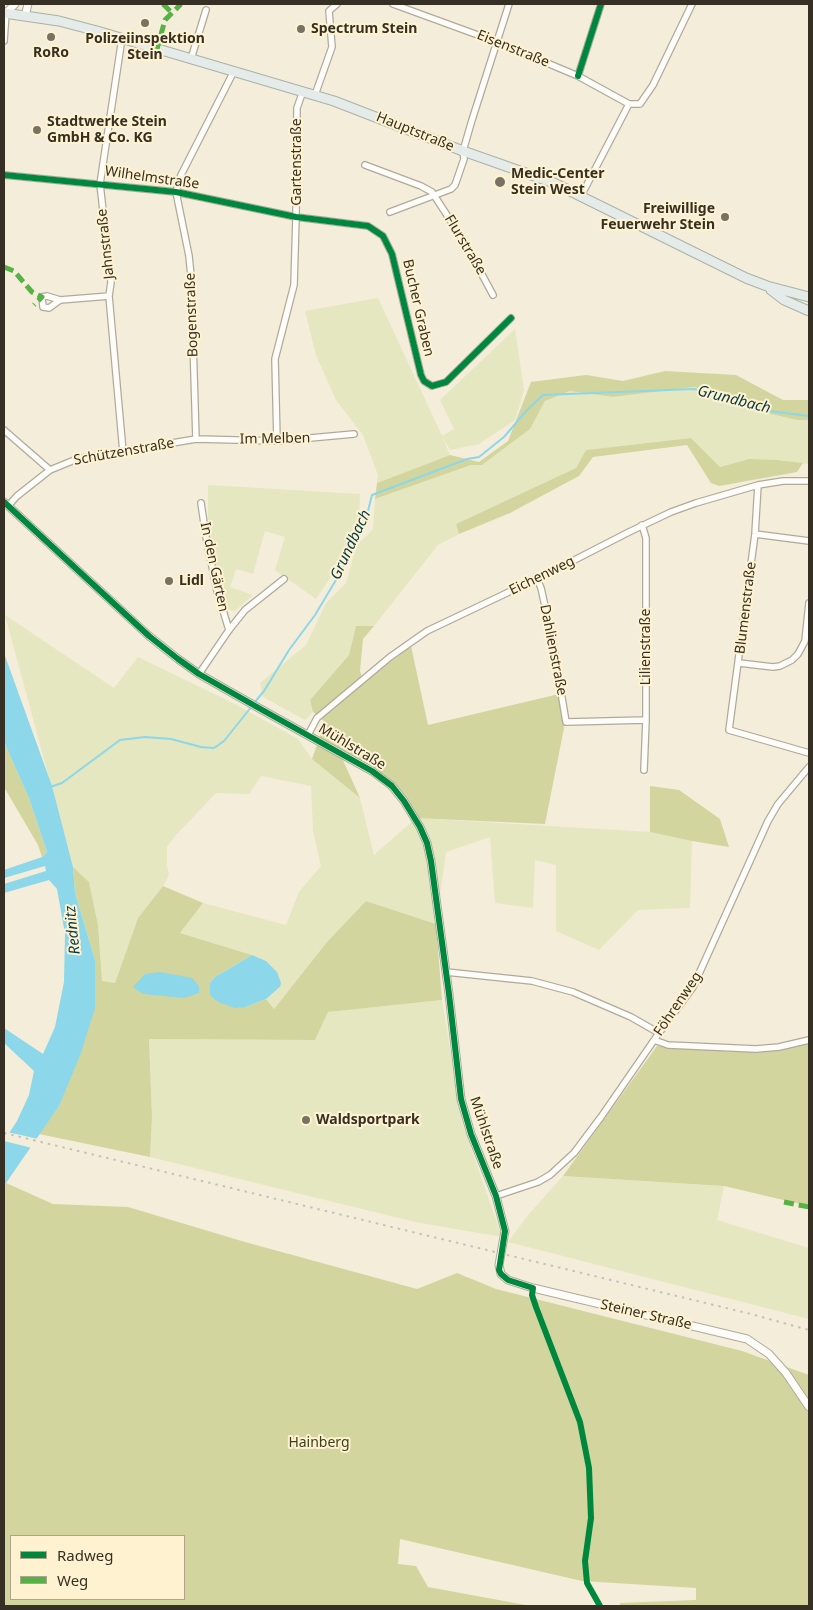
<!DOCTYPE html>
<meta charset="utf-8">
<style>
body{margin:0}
#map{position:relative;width:813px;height:1610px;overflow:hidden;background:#f4edda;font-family:"Noto Sans",sans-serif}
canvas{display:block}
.frame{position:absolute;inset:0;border:5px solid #353023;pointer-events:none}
.legend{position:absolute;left:10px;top:1535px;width:175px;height:65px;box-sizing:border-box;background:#fff2d0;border:1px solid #aea48b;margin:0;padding:6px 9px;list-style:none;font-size:15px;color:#353023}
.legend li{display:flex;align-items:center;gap:10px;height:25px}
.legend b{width:25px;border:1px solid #aea48b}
</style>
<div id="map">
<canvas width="813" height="1610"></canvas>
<div class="frame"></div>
<ul class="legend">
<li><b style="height:6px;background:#00873e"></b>Radweg</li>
<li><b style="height:6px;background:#56b245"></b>Weg</li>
</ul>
</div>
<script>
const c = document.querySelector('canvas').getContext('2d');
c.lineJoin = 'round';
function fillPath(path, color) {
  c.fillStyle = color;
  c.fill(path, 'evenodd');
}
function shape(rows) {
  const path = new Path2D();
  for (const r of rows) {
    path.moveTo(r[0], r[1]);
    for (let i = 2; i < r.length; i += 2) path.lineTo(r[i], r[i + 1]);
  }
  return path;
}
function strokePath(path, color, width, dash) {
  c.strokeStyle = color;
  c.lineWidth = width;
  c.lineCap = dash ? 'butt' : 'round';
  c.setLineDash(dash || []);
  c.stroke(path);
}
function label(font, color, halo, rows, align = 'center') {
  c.font = font + ' "Noto Sans",sans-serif';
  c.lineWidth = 4;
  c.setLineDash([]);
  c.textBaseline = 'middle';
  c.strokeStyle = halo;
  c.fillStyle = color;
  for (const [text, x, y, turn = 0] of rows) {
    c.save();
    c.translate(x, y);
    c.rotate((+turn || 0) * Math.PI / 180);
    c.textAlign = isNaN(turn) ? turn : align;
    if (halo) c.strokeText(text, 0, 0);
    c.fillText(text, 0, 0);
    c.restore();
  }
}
fillPath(shape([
 [378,298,442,436,454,429,440,400,515,329,524,390,515,420,479,444,450,450,442,436,450,455,377,483,378,475,363,435,336,400,316,355,305,311],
 [694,387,730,397,758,411,797,420,809,420,809,464,777,460,749,459,720,467,691,438,586,450,576,468,456,524,459,534,438,545,374,626,356,626,349,655,310,700,313,712,305,720,263,697,260,683,306,645,326,603,346,583,357,545,373,529,375,499,471,465,482,465,530,429,545,401,570,391,613,397],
 [208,485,360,494,359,518,349,537,337,568,316,599,275,570,285,537,265,531,253,574,236,569,230,587,253,595,235,611,226,609,217,574,208,531],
 [5,615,114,688,138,657,233,703,298,739,312,759,360,798,374,855,416,818,650,832,692,841,690,908,638,910,599,950,556,931,556,865,535,860,533,908,495,903,490,837,446,852,436,924,366,901,327,942,274,1009,266,999,280,988,266,961,252,955,180,933,203,903,286,925,299,892,321,866,313,831,311,786,261,776,249,794,216,793,175,836,167,847,167,865,169,875,163,886,138,918,115,983,102,981,98,925,89,882,73,867],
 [442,1000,462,1122,502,1237,415,1222,150,1157,152,1117,149,1039,315,1040,328,1012],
 [563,1176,724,1186,717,1220,809,1248,809,1319,508,1242,528,1215]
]), '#e5e7c0');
fillPath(shape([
 [665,371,736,375,783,400,809,400,809,420,797,420,758,411,730,397,694,387,613,397,570,391,545,401,530,429,482,465,471,465,375,499,377,483,450,455,479,462,508,441,531,382,586,375,623,381],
 [691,438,720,467,749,459,777,460,803,463,797,472,719,486,711,483,687,445,593,457,579,476,510,513,459,534,456,524,576,468,586,450],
 [356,626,374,626,363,639,360,671,364,682,411,646,428,725,559,694,564,728,545,824,416,818,373,773,342,758,360,798,312,759,325,722,313,712,310,700,349,655],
 [4,742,29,798,47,852,42,857,38,845,4,787],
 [650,786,679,790,720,819,729,847,692,841,650,832],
 [73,867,89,882,98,925,102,981,115,983,138,918,163,886,203,903,180,933,252,955,215,977,210,983,246,1007,266,999,274,1009,327,942,366,901,436,924,442,1000,328,1012,315,1040,149,1039,152,1117,150,1157,39,1134,59,1106,95,960,75,893],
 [809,1042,809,1206,724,1186,563,1176,657,1046,735,1052,783,1050],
 [6,1183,53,1204,128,1207,245,1242,417,1289,457,1273,496,1289,742,1351,809,1375,809,1606,620,1606,620,1603,696,1600,696,1588,582,1581,400,1539,398,1564,416,1566,428,1587,531,1606,4,1606,4,1187],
 [11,1536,184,1536,184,1599,11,1599]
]), '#d2d59e');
fillPath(shape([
 [4,653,52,786,73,867,75,893,95,960,95,1008,81,1053,59,1106,4,1186,4,1141,17,1121,29,1095,34,1071,4,1043,4,1028,43,1054,55,1027,64,982,65,934,57,889,49,880,4,893,4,884,46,871,45,866,4,878,4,870,42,857,47,852,29,798,4,742],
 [252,955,266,961,277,972,281,983,280,987,266,999,246,1007,235,1008,218,1002,210,995,210,983,215,977],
 [160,972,192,978,199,986,199,993,184,998,143,994,133,987,145,974]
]), '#8cd7e9');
fillPath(shape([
 [7,1132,21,1135,38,1139,32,1148,4,1141,4,1136]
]), '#f4edda');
strokePath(shape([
 [255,702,264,691,289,650,315,615,339,575,366,519,372,495,467,459,479,457,504,437,527,410,543,395,694,389,769,411,809,416],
 [50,787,62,783,120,740,145,737,171,739,201,747,214,748,224,741,252,706]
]), '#8cd7e9', 2);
const minor = shape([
 [393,4,497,42,578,76,629,104,640,104,653,85,692,4],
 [122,38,100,184,111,282,109,296,123,452],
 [4,41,6,13],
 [191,59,206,10],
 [578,76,601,4],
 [315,95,332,47,329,11,337,4],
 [365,165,421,186,432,192,465,243,493,295],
 [4,175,176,192,296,217,368,226,383,236,392,254,421,375,424,381,432,386,446,382,511,318],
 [581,196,629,104],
 [390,212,451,189,455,185,464,159,463,151,472,120,509,4],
 [60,300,49,308,43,307,42,297,47,296,60,300,109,296],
 [4,430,50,470],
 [196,439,191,276,189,256,176,192,181,175,234,71],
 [277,441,275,359,294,285,296,217,297,108,303,91],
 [758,485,755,534,729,730,809,753],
 [201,503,206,537,217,591,229,630],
 [8,506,17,496,50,470,77,459,196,439,277,441,354,434],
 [642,525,646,538,646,720,644,770],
 [755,534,809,541],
 [537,579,541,588,552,638,566,722,646,720],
 [739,663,773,667,780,666,792,660,798,654,805,641,809,603],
 [199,674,229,630,245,610,284,579],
 [308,735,317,718,390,657,427,631,555,570,629,532,671,512,696,503,758,485,783,481,809,481],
 [446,972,532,981,573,992,631,1017,659,1033],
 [654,1040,668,1045,756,1049,779,1047,809,1040],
 [496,1196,538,1182,550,1175,574,1153,601,1117,659,1033,693,987,768,821,778,804,809,767]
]);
const tertiary = shape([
 [6,13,15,4],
 [25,16,28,4],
 [4,502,149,636,178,659,199,674,257,707,372,771,392,786,404,801,420,827,427,843,431,861,449,994,461,1099,471,1134,496,1196,505,1231,499,1265,501,1274,508,1280,533,1288,747,1339,769,1354,786,1373,809,1407]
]);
const primary = shape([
 [4,13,59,21,97,31,334,101,463,151,554,183,746,278,767,286,809,297],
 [771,290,784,300,809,311]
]);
strokePath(minor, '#afaa9b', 8);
strokePath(tertiary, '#afaa9b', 9);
strokePath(primary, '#a8b2a8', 11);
strokePath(minor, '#fdfcf9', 5.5);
strokePath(tertiary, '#fdfcf9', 7);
strokePath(primary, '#e5ebe8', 9);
strokePath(shape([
 [4,1133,751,1314,809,1330]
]), '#c4c2bd', 2, [2.5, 5]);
strokePath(shape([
 [163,4,172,13],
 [157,49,165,20,181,4],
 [4,267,14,271,32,292,42,297,34,305],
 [784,1202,809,1207]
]), '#56b245', 5, [10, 5]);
strokePath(shape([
 [578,76,601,4],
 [4,175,176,192,296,217,368,226,383,236,392,254,421,375,424,381,432,386,446,382,511,318],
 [4,502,149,636,178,659,199,674,257,707,372,771,392,786,404,801,420,827,427,843,431,861,449,994,461,1099,471,1134,496,1196,505,1231,499,1270,501,1274,508,1280,533,1288,532,1295,536,1307,580,1422,589,1468,591,1518,585,1561,587,1583,600,1606]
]), '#00873e', 6);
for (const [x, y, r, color] of [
 [145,23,5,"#787263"],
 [301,29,5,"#787263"],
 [51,37,5,"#787263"],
 [37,130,5,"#787263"],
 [500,182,6,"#787263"],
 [725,217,5,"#787263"],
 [169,581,5,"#787263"],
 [306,1120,5,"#787263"]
]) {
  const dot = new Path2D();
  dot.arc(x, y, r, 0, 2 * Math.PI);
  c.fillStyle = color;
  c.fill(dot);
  strokePath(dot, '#fff2d0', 2);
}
label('bold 14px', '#353023', '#fff2d0', [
 ["Spectrum Stein",311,29],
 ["Polizeiinspektion",145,39,"center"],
 ["Stein",145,55,"center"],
 ["RoRo",51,53,"center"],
 ["Stadtwerke Stein",47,122],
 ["GmbH & Co. KG",47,138],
 ["Medic-Center",511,174],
 ["Stein West",511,190],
 ["Freiwillige",715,209,"right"],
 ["Feuerwehr Stein",715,225,"right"],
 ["Lidl",179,581],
 ["Waldsportpark",316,1120]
], 'left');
label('14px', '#353023', '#fff2d0', [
 ["Eisenstraße",513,49,22],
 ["Hauptstraße",415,132,22],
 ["Gartenstraße",297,162,-90],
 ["Wilhelmstraße",152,178,8],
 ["Jahnstraße",106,244,-96],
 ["Flurstraße",465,245,59],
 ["Bucher Graben",418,308,77],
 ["Bogenstraße",192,315,-92],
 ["Im Melben",275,439,-1],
 ["Schützenstraße",124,452,-10],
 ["In den Gärten",214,567,78],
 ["Eichenweg",542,576,-26],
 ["Blumenstraße",746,608,-83],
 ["Lilienstraße",646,647,-90],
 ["Dahlienstraße",553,650,79],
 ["Mühlstraße",352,747,31],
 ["Föhrenweg",678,1004,-56],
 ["Mühlstraße",486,1133,71],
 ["Steiner Straße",646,1315,13]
]);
label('14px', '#3b401b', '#fff2d0', [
 ["Hainberg",319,1443]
]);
label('italic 15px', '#043947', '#fff2d0', [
 ["Grundbach",734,400,14],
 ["Grundbach",351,545,-65],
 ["Rednitz",73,930,-96]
]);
</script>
